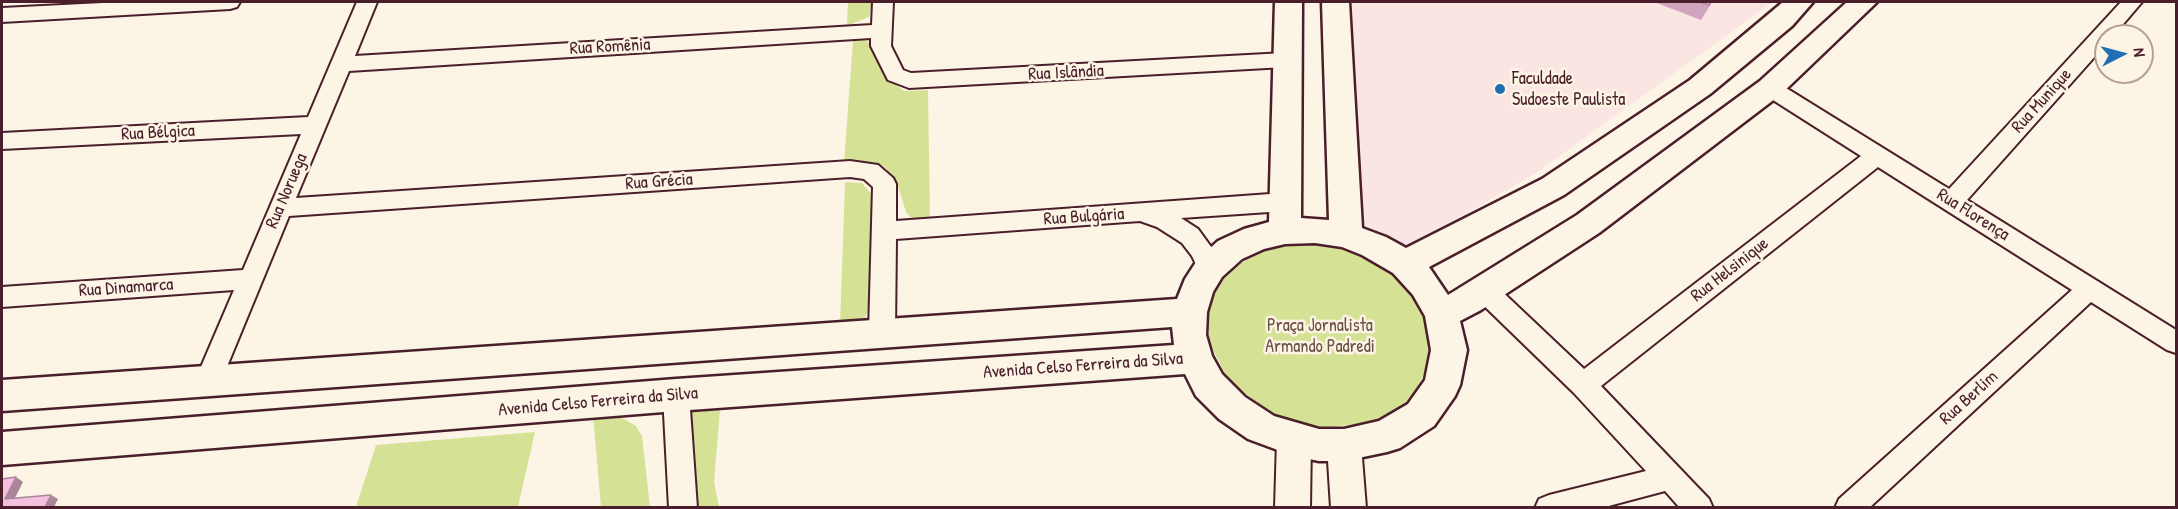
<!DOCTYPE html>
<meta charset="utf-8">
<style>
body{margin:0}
#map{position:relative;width:2178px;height:509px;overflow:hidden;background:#fcf5e5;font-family:"Patrick Hand",sans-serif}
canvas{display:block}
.frame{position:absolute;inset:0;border:3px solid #4a1f2b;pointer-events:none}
.north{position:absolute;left:2094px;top:24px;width:60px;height:60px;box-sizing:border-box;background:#fcf5e5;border:2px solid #b59f9b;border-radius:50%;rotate:84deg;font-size:16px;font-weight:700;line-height:24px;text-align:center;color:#4a1f2b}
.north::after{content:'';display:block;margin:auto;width:21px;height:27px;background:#1f6fb2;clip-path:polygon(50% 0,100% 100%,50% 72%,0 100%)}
</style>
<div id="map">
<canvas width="2178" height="509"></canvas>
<div class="frame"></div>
<div class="north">N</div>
</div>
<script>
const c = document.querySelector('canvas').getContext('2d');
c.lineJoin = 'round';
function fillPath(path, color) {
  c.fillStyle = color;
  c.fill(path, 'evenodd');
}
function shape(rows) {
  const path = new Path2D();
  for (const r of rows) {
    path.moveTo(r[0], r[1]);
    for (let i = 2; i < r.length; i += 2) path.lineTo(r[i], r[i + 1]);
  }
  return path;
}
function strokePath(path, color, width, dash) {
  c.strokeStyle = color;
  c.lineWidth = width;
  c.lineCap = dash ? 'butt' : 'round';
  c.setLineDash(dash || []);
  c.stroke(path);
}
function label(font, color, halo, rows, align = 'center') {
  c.font = font + ' "Patrick Hand",sans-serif';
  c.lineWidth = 5;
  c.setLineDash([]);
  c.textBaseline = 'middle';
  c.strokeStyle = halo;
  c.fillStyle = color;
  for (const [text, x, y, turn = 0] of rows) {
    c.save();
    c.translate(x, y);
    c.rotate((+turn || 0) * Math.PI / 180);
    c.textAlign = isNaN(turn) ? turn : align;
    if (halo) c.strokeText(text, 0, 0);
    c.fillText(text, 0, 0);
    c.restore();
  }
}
fillPath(shape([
 [1344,2,1773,2,1536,173,1402,251,1355,225]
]), '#fae5e3');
fillPath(shape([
 [848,2,872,2,869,17,847,26],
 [865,40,872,45,892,82,904,91,928,90,930,219,911,218,906,212,897,183,885,167,870,162,844,162,853,41],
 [845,182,862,183,879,203,875,298,862,323,840,327],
 [1290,243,1329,244,1364,255,1389,270,1415,296,1426,316,1431,358,1415,393,1396,411,1376,421,1327,428,1297,424,1265,411,1227,378,1208,340,1209,305,1225,275,1256,253],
 [720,410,714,482,719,507,687,507,679,431,690,412],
 [593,415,617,415,636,426,642,436,650,507,601,507],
 [535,432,518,507,356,507,376,445]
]), '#d5e295');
const minor = shape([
 [123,2,240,2,237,7,230,9,2,22,2,8,123,2],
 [357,2,377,2,355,56,872,25,873,2,893,2,891,46,903,70,911,73,1285,53,1292,55,1295,60,1292,65,1285,67,909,88,888,80,871,46,871,38,349,71,296,198,850,161,878,165,893,178,896,184,896,221,1284,193,1292,196,1296,202,1292,208,1284,211,1181,218,1198,229,1214,251,1222,268,1219,275,1210,278,1201,275,1192,256,1182,243,1157,227,1140,221,896,239,895,332,891,339,882,342,873,339,869,332,873,187,864,179,850,177,289,216,221,381,217,389,208,392,199,389,195,381,234,290,2,307,2,287,243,270,301,134,2,149,2,133,308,117,357,2],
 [2121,2,2142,2,2113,36,2106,36,2106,44,1967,200,2176,330,2176,353,2167,350,2091,302,1869,508,1835,508,1839,499,2072,290,1878,167,1601,386,1709,499,1713,508,1680,508,1665,491,1601,508,1535,508,1539,499,1549,495,1646,471,1574,393,1475,297,1472,290,1475,283,1484,280,1493,283,1584,369,1861,156,1762,93,1759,88,1762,83,1770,81,1778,83,1949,189,2121,2],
 [676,384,685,387,689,395,697,508,669,508,663,395,667,387,676,384]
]);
const tertiary = shape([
 [1294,425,1306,429,1311,440,1310,508,1275,508,1277,440,1282,429,1294,425],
 [1344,430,1356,434,1361,445,1366,508,1331,508,1327,445,1332,434,1344,430]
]);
const secondary = shape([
 [1275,2,1302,2,1301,218,1329,220,1322,2,1349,2,1362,228,1386,237,1406,248,1542,179,1690,80,1783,2,1813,2,1792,26,1710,94,1564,195,1429,267,1448,295,1577,215,1760,81,1847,2,1877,2,1780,95,1599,233,1481,310,1460,321,1467,350,1460,385,1455,396,1434,426,1400,448,1387,452,1344,461,1319,461,1294,456,1248,439,1219,419,1196,396,1185,374,676,411,2,465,2,432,676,379,1174,345,1172,327,2,411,2,380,1177,299,1185,279,1198,259,1218,241,1244,229,1269,222,1275,2],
 [1315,243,1342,247,1362,255,1393,273,1413,295,1425,316,1431,350,1425,380,1408,404,1379,421,1344,429,1319,429,1274,416,1245,397,1222,374,1212,356,1206,335,1207,312,1213,292,1222,277,1242,259,1264,249,1285,244,1315,243]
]);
strokePath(minor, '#4a1f2b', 4);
strokePath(tertiary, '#4a1f2b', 4);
strokePath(secondary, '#4a1f2b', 5);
fillPath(minor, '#fcf5e5');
fillPath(tertiary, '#fcf5e5');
fillPath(secondary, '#fcf5e5');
fillPath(shape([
 [1654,2,1712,2,1701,20]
]), '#d2a5be');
fillPath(shape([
 [16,477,23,482,12,504,5,499],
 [51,495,58,499,54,507,45,507]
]), '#ab869b');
const building = shape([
 [1700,2,1711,2,1709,5,1700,2],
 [16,477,5,499,51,495,45,507,2,507,2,479,16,477]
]);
fillPath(building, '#f4c0dd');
strokePath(building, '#ab869b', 1.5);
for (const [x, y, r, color] of [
 [1500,89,6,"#1f6fb2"]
]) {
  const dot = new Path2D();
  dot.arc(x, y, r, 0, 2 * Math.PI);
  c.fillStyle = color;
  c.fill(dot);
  strokePath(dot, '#fcf5e5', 2);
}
label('18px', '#4a1f2b', '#fcf5e5', [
 ["Rua Romênia",610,47,-3],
 ["Rua Islândia",1066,73,-3],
 ["Rua Munique",2042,101,-48],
 ["Rua Bélgica",158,133,-3],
 ["Rua Grécia",659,182,-4],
 ["Rua Noruega",287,191,-67],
 ["Rua Florença",1973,215,32],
 ["Rua Bulgária",1084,217,-4],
 ["Rua Helsinique",1730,270,-38],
 ["Rua Dinamarca",126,288,-4],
 ["Avenida Celso Ferreira da Silva",1083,366,-4],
 ["Rua Berlim",1969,398,-42],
 ["Avenida Celso Ferreira da Silva",598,402,-5]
]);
label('18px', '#4a1f2b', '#fcf5e5', [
 ["Faculdade",1512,79],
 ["Sudoeste Paulista",1512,100]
], 'left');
label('18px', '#6d5046', '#fcf5e5', [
 ["Praça Jornalista",1320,326],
 ["Armando Padredi",1320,347]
]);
</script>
